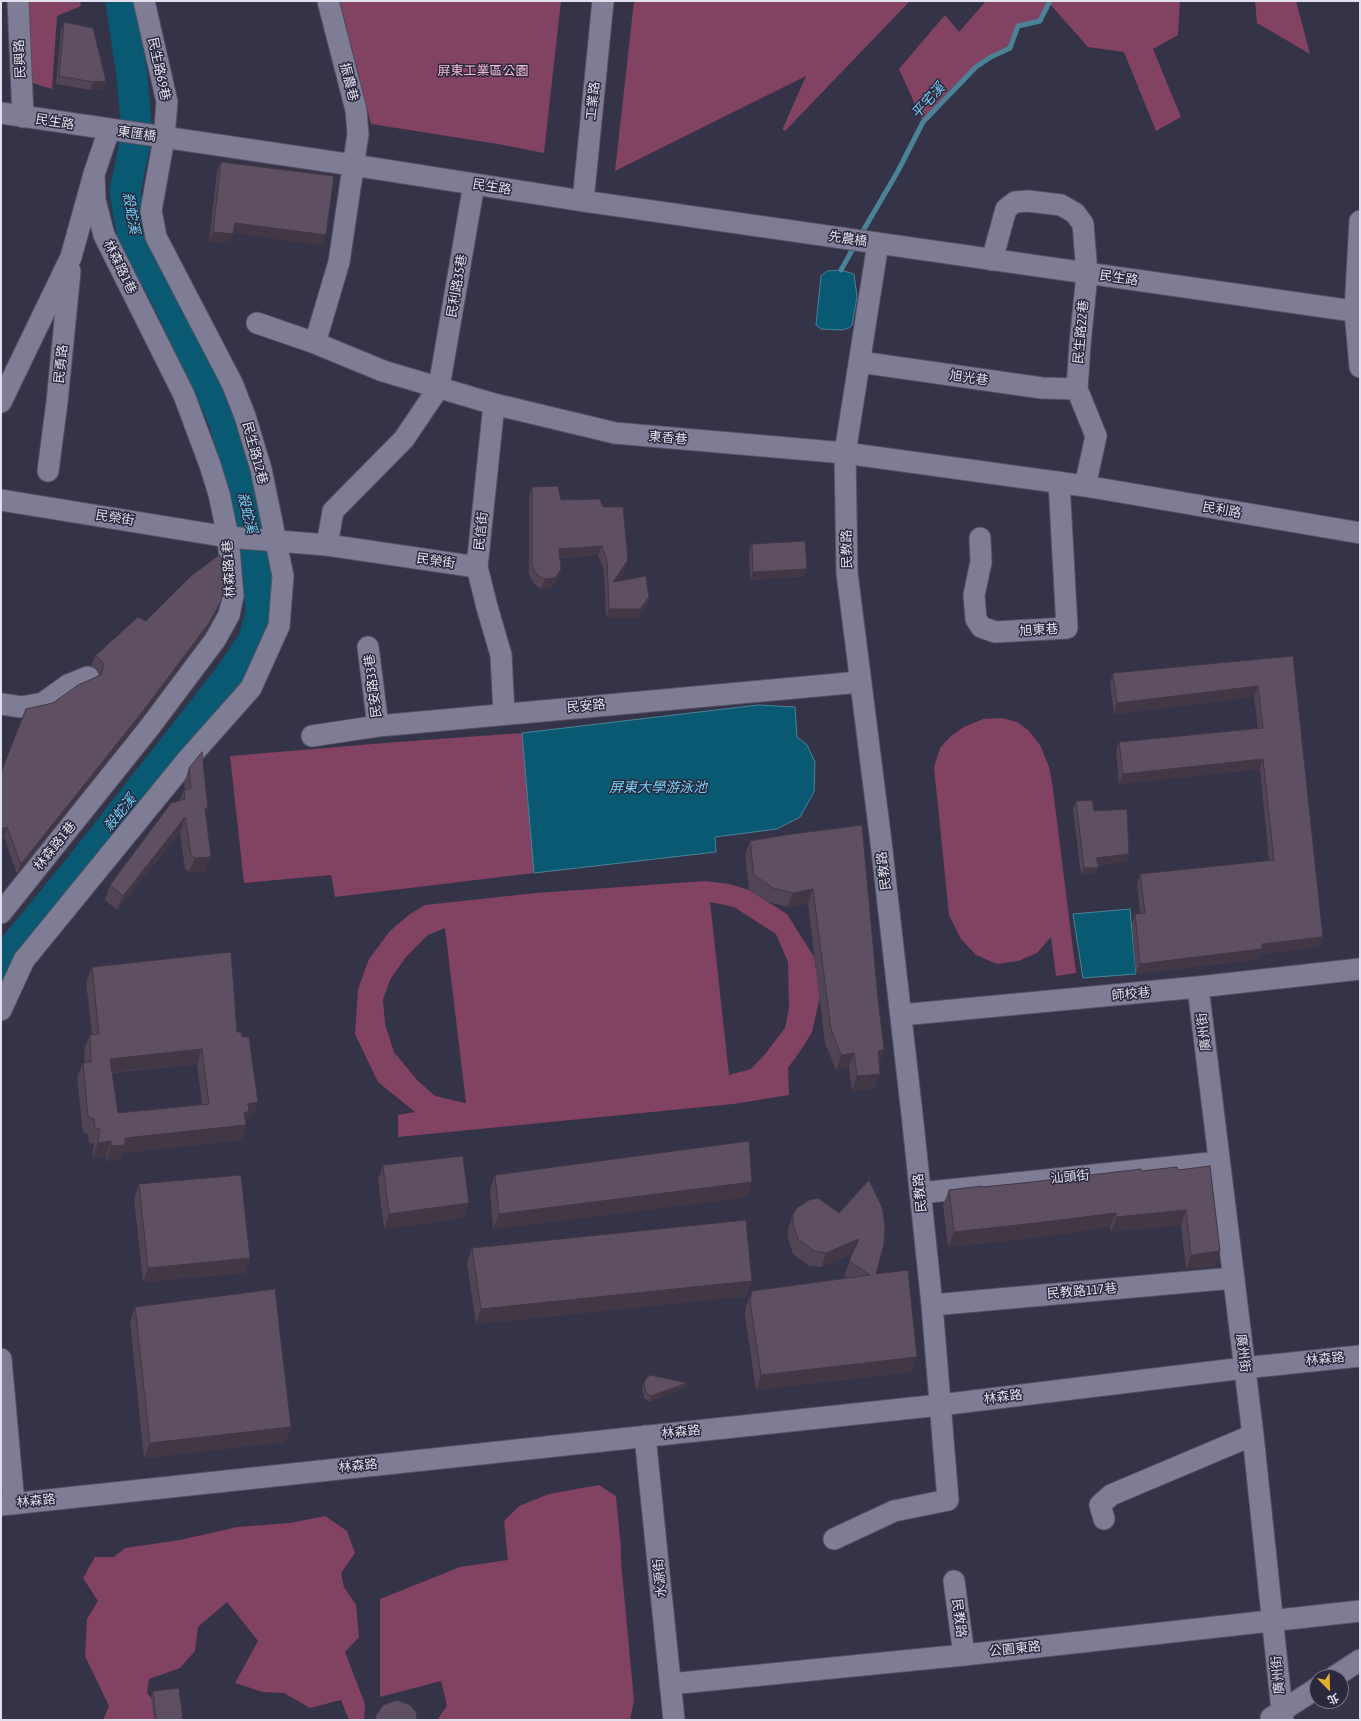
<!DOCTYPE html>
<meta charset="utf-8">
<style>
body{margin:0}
#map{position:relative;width:1361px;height:1721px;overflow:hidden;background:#353348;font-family:"Asap Condensed","Noto Sans TC",sans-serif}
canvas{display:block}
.frame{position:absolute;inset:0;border:2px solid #e1e0ee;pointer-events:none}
.north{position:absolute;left:1309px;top:1669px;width:40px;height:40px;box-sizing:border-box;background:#2b293e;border:1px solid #747284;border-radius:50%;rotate:157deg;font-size:11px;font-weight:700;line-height:16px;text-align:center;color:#e1e0ee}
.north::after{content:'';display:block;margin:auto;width:14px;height:18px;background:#e4ae35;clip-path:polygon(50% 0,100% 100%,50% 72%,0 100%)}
</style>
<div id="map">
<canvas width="1361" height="1721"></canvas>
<div class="frame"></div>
<div class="north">北</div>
</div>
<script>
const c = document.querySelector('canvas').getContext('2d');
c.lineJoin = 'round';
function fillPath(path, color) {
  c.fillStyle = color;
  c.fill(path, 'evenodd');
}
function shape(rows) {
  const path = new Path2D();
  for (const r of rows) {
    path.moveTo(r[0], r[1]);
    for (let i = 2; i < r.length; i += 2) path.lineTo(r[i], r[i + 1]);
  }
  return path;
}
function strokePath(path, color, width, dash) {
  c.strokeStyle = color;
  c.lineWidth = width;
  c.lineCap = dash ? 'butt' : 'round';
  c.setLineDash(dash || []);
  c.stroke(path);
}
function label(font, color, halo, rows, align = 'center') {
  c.font = font + ' "Asap Condensed","Noto Sans TC",sans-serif';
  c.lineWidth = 3;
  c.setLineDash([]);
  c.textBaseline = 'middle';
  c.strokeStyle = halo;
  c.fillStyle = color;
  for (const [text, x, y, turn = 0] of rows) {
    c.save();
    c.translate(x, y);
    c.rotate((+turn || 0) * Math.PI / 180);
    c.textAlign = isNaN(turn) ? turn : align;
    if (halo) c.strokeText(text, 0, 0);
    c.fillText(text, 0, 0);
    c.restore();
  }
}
fillPath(shape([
 [19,1,80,1,81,6,57,16,52,89,26,81],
 [340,1,561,1,544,153,498,144,371,124],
 [634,1,910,1,785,131,783,130,783,128,806,76,615,171],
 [986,1,1180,1,1178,35,1153,49,1181,117,1156,131,1124,52,1088,47,1049,3,1040,21,1018,26,1010,48,991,57,976,67,923,122,899,69,945,15,959,32],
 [1255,1,1296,1,1310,54,1257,23],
 [1002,718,1017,722,1028,730,1040,745,1049,767,1052,782,1076,973,1056,976,1051,937,1037,953,1018,961,997,964,976,955,961,939,949,915,934,767,940,748,951,736,964,727,983,719],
 [522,733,534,873,335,897,331,875,244,883,230,756,397,742],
 [705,881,729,884,749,890,787,914,814,957,820,996,812,1032,803,1047,788,1068,789,1095,733,1104,398,1137,398,1115,415,1112,378,1082,355,1034,358,989,369,959,390,931,410,914,425,905,536,893],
 [710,902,734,907,776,934,788,962,789,1008,785,1028,766,1053,751,1069,729,1075],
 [445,928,466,1103,465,1103,435,1096,417,1080,394,1052,385,1024,383,999,391,978,406,957,428,935],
 [599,1485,616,1496,621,1549,621,1562,634,1701,630,1720,437,1720,447,1706,441,1681,380,1697,380,1599,460,1567,508,1560,504,1521,519,1506,549,1494],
 [325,1516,347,1531,355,1553,341,1573,344,1587,356,1605,359,1637,345,1652,365,1704,364,1720,349,1720,341,1700,310,1708,284,1693,263,1692,235,1683,258,1641,227,1602,198,1627,195,1651,180,1668,149,1679,147,1693,162,1712,161,1720,103,1720,109,1706,85,1656,87,1619,98,1601,83,1578,95,1557,114,1557,125,1548,180,1540,237,1527,290,1523]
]), '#824262');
const water = shape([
 [841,270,854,274,857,297,852,325,849,328,842,330,821,329,816,325,821,276,827,271,841,270],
 [758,705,795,707,797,737,807,745,815,762,814,792,800,817,777,829,715,837,716,852,534,873,522,733,758,705],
 [1130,909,1136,974,1083,978,1073,914,1130,909]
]);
fillPath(water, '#095972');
strokePath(water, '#4a8297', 1);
strokePath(shape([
 [860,236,898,171,923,122,976,67,991,57,1010,48,1018,26,1040,21,1050,1],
 [841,270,855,245]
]), '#4a8297', 5);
strokePath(shape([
 [1,963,79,868,228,678,254,640,261,611,255,543,224,420,165,295,132,234,125,191,137,134,132,76,121,1]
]), '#095972', 31);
const minor = shape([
 [18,1,23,117],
 [328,1,356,110,358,134,339,262,315,343,383,371,494,404,615,433,845,453,1085,486,1360,533],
 [1,113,353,165,583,201,1360,312],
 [583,201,603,1],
 [1360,221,1355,311,1360,367],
 [992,260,1006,209,1015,202,1028,201,1061,205,1075,213,1083,224,1087,274,1080,344,1077,389,1096,436,1085,486],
 [257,323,315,343],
 [860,362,1042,388,1077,389],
 [1,402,71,257,94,174,109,130],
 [494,404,477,567,487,607,501,655,504,713],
 [48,471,57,402,70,271],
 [1,500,228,537,327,545,477,567],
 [980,538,981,562,974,595,976,619,981,627,995,632,1067,628,1059,482],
 [327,545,333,511,404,439,439,387,474,184],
 [368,647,378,726],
 [1,704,22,707,43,703,68,685,88,677],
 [312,736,378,726,860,682],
 [1,913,149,728,215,640,229,615,233,596,228,537,219,494,210,465,184,395,104,235,95,200,94,174],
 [1198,987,1253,1435,1283,1720],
 [1,1010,24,960,188,759,251,688,279,626,283,576,261,469,245,416,232,383,156,237,151,211,164,138,167,102,144,1],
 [901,1015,1198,987,1360,969],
 [920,1193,1219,1162],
 [932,1305,1233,1278],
 [1,1359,14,1504],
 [645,1436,674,1720],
 [1,1505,940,1405,1244,1368,1360,1356],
 [1104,1519,1100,1505,1111,1495,1253,1435],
 [834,1539,894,1511,948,1500,932,1305,913,1123,881,842,847,573,845,453,878,243],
 [954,1581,964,1655],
 [1334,1677,1360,1660],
 [670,1684,964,1655,1360,1611],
 [1271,1718,1317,1688]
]);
strokePath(minor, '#545164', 23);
strokePath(minor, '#7f7d96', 21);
fillPath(shape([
 [64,22,106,81,103,89,90,90,56,84,61,29],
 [221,162,326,235,322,245,233,233,230,244,209,241,217,171],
 [532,487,561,500,625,570,617,582,649,597,646,606,636,618,606,618,604,570,598,555,560,558,561,569,558,579,551,588,541,589,534,584,529,574,529,497],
 [752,544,804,576,750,580,749,552],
 [221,601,218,611,205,633,140,721,17,874,4,837,1,838,1,772,26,709,53,703,99,675,99,673,96,668,91,666,95,656,146,621],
 [1293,656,1319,947,1261,954,1259,959,1136,974,1132,924,1135,914,1140,913,1137,884,1140,874,1269,861,1260,769,1119,784,1116,752,1119,742,1258,728,1254,697,1114,714,1110,683,1113,673],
 [189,768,208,808,206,816,205,872,189,872,185,869,180,832,117,910,105,900,110,885,180,800,184,790,185,790,184,783],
 [1076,801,1094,811,1127,861,1099,865,1096,874,1081,875,1073,809],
 [785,835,878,998,884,1050,879,1064,875,1088,852,1091,849,1067,836,1070,825,1043,808,904,787,907,768,902,749,890,745,855,750,841],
 [92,967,237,1032,258,1102,252,1117,247,1118,246,1121,246,1125,241,1140,122,1153,120,1160,106,1161,106,1156,92,1158,94,1144,89,1143,88,1134,83,1132,77,1077,83,1063,85,1062,84,1049,90,1035,92,1034,86,982],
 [197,1064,202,1104,118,1113,112,1073],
 [383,1165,464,1218,384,1229,378,1180],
 [1178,1170,1220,1251,1215,1266,1186,1269,1181,1225,1111,1232,1110,1227,1031,1238,948,1247,943,1205,949,1190,982,1187],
 [495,1175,747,1197,493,1229,490,1190],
 [139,1184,250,1258,245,1273,143,1282,134,1198],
 [797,1208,876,1274,911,1372,756,1390,745,1316,746,1306,752,1291,847,1278,844,1276,852,1254,821,1267,809,1266,793,1254,788,1239,788,1229,793,1214],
 [472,1248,747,1296,476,1324,467,1263],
 [135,1307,291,1427,285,1442,144,1458,130,1322],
 [644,1383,687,1383,685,1388,650,1402,644,1398,642,1388],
 [153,1691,183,1720,154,1720,151,1696]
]), '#514455');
fillPath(shape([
 [106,81,103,89,90,90,93,82],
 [235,223,326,235,322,245,231,233],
 [213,232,233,234,230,244,209,241],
 [602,546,598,555,556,558,559,549],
 [628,560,625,570,610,592,613,582],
 [561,569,558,579,551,588,541,589,545,579],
 [807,569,804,576,750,580,753,572],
 [649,597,646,606,636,618,606,618,609,609],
 [221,601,218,611,205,633,140,721,17,874,21,864],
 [1258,686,1254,697,1114,714,1117,703],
 [1263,759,1260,769,1119,784,1123,774],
 [205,808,208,808,203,823],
 [185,817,180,832,117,910,123,896],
 [7,827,4,837,1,838,1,829],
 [1129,854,1127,861,1093,865,1096,858],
 [211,857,205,872,189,872,195,858],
 [1099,867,1096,874,1081,875,1084,868],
 [813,889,808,904,787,907,793,893],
 [1323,937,1319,947,1261,954,1259,959,1136,974,1140,964,1262,944],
 [202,1049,197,1064,104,1073,110,1059],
 [884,1050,879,1065,878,1051],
 [854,1053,849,1067,836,1070,841,1055],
 [880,1074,875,1088,852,1091,857,1076],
 [258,1102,252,1117,247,1118,244,1125,246,1125,241,1140,122,1153,120,1160,106,1161,111,1146,125,1138,248,1104],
 [111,1141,106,1156,92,1158,98,1143],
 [752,1182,747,1197,493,1229,499,1214],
 [469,1203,464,1218,384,1229,389,1214],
 [1186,1210,1181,1225,1111,1232,1116,1217],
 [1116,1213,1110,1227,1031,1238,948,1247,954,1232],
 [859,1239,854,1253,821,1267,826,1253],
 [1220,1251,1215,1266,1186,1269,1191,1255],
 [250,1258,245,1273,143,1282,148,1268],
 [752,1281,747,1296,476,1324,481,1309],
 [917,1357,911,1372,756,1390,761,1375],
 [687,1383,685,1388,650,1402,651,1396],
 [291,1427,285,1442,144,1458,150,1443]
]), '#423745');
const building = shape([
 [64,22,93,28,106,81,93,82,59,76,64,22],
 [221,162,334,176,326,235,235,223,233,234,213,232,221,162],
 [558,486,561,500,600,499,603,507,623,507,628,560,613,582,646,576,649,597,640,609,609,609,607,561,602,546,559,549,561,569,555,578,545,579,537,575,532,565,532,487,558,486],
 [805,541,807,569,753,572,752,544,805,541],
 [219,555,222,559,225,585,221,601,209,623,143,711,21,864,7,827,1,829,1,774,2,770,26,709,53,703,78,685,101,675,103,669,103,663,99,658,95,656,138,617,146,621,191,576,219,555],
 [1293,656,1323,937,1262,944,1262,949,1140,964,1135,914,1145,913,1140,874,1274,860,1263,759,1123,774,1119,742,1263,728,1258,686,1117,703,1113,673,1293,656],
 [202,752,208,808,205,808,211,857,195,858,191,854,185,817,123,896,110,885,171,803,185,799,184,790,191,788,189,768,202,752],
 [1092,800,1094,811,1127,809,1129,854,1096,858,1099,867,1084,868,1076,801,1092,800],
 [862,825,878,998,884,1050,878,1051,880,1074,857,1076,854,1053,841,1055,831,1029,813,889,793,893,773,888,754,875,750,841,785,835,862,825],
 [231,952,237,1032,241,1032,242,1037,249,1037,258,1102,248,1104,249,1111,244,1113,246,1125,125,1138,125,1145,111,1146,111,1141,98,1143,100,1129,95,1128,94,1119,88,1117,83,1063,91,1062,90,1035,99,1034,92,967,231,952],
 [202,1049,209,1104,118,1113,110,1059,202,1049],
 [749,1141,752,1182,499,1214,495,1175,749,1141],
 [463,1156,469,1203,389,1214,383,1165,463,1156],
 [1210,1166,1220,1251,1191,1255,1186,1210,1116,1217,1116,1213,1036,1223,954,1232,949,1190,982,1186,982,1187,1023,1183,1141,1169,1141,1171,1177,1167,1178,1170,1210,1166],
 [241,1175,250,1258,148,1268,139,1184,241,1175],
 [869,1180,882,1207,885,1225,884,1244,876,1274,908,1270,917,1357,761,1375,750,1301,752,1291,870,1275,849,1261,859,1239,826,1253,814,1251,798,1239,793,1224,793,1214,797,1208,809,1200,818,1198,839,1213,869,1180],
 [746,1220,752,1281,481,1309,472,1248,746,1220],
 [275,1289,291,1427,150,1443,135,1307,275,1289],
 [650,1375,687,1383,651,1396,646,1393,644,1383,647,1377,650,1375],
 [179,1688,183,1720,156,1720,153,1691,179,1688],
 [397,1700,410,1705,416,1712,417,1720,376,1720,375,1717,383,1705,397,1700]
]);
fillPath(building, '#5e4f63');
strokePath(building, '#423745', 1);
label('13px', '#e1e0ee', '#2b293e', [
 ["民興路",20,59,-93],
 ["民生路69巷",159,69,78],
 ["振農巷",349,82,76],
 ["工業路",593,101,-84],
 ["民生路",55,122,9],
 ["東匯橋",137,134,8],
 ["民生路",492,187,9],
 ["先農橋",848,239,8],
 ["林森路1巷",120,267,64],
 ["民生路",1119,278,8],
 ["民利路35巷",457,286,-80],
 ["民生路22巷",1081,332,-85],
 ["民勇路",61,364,-84],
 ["旭光巷",969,378,8],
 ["東香巷",668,438,5],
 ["民生路12巷",255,453,75],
 ["民利路",1222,510,10],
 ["民榮街",115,518,9],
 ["民信街",481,531,-84],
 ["民教路",847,549,-91],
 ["民榮街",436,561,8],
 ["林森路1巷",229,569,-93],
 ["旭東巷",1039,630,-4],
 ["民安路33巷",373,686,-97],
 ["民安路",586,706,-5],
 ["林森路1巷",55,846,-51],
 ["民教路",884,871,-97],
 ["師校巷",1131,994,-5],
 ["廣州街",1204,1032,-97],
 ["汕頭街",1070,1177,-6],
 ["民教路",920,1193,-96],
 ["民教路117巷",1082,1291,-5],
 ["廣州街",1243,1353,83],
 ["林森路",1325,1359,-6],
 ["林森路",1003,1397,-7],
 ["林森路",681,1432,-6],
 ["林森路",358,1466,-6],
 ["林森路",36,1501,-6],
 ["水源街",660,1578,-96],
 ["民教路",959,1618,83],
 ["公園東路",1015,1649,-6],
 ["廣州街",1278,1675,-95]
]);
label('13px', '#f8bcd7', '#2b293e', [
 ["屏東工業區公園",483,71]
]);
label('italic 14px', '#72d0f5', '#2b293e', [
 ["平宅溪",928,101,-48],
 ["殺蛇溪",131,213,80],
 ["殺蛇溪",247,513,76],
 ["屏東大學游泳池",658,788],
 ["殺蛇溪",120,813,-51]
]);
</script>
